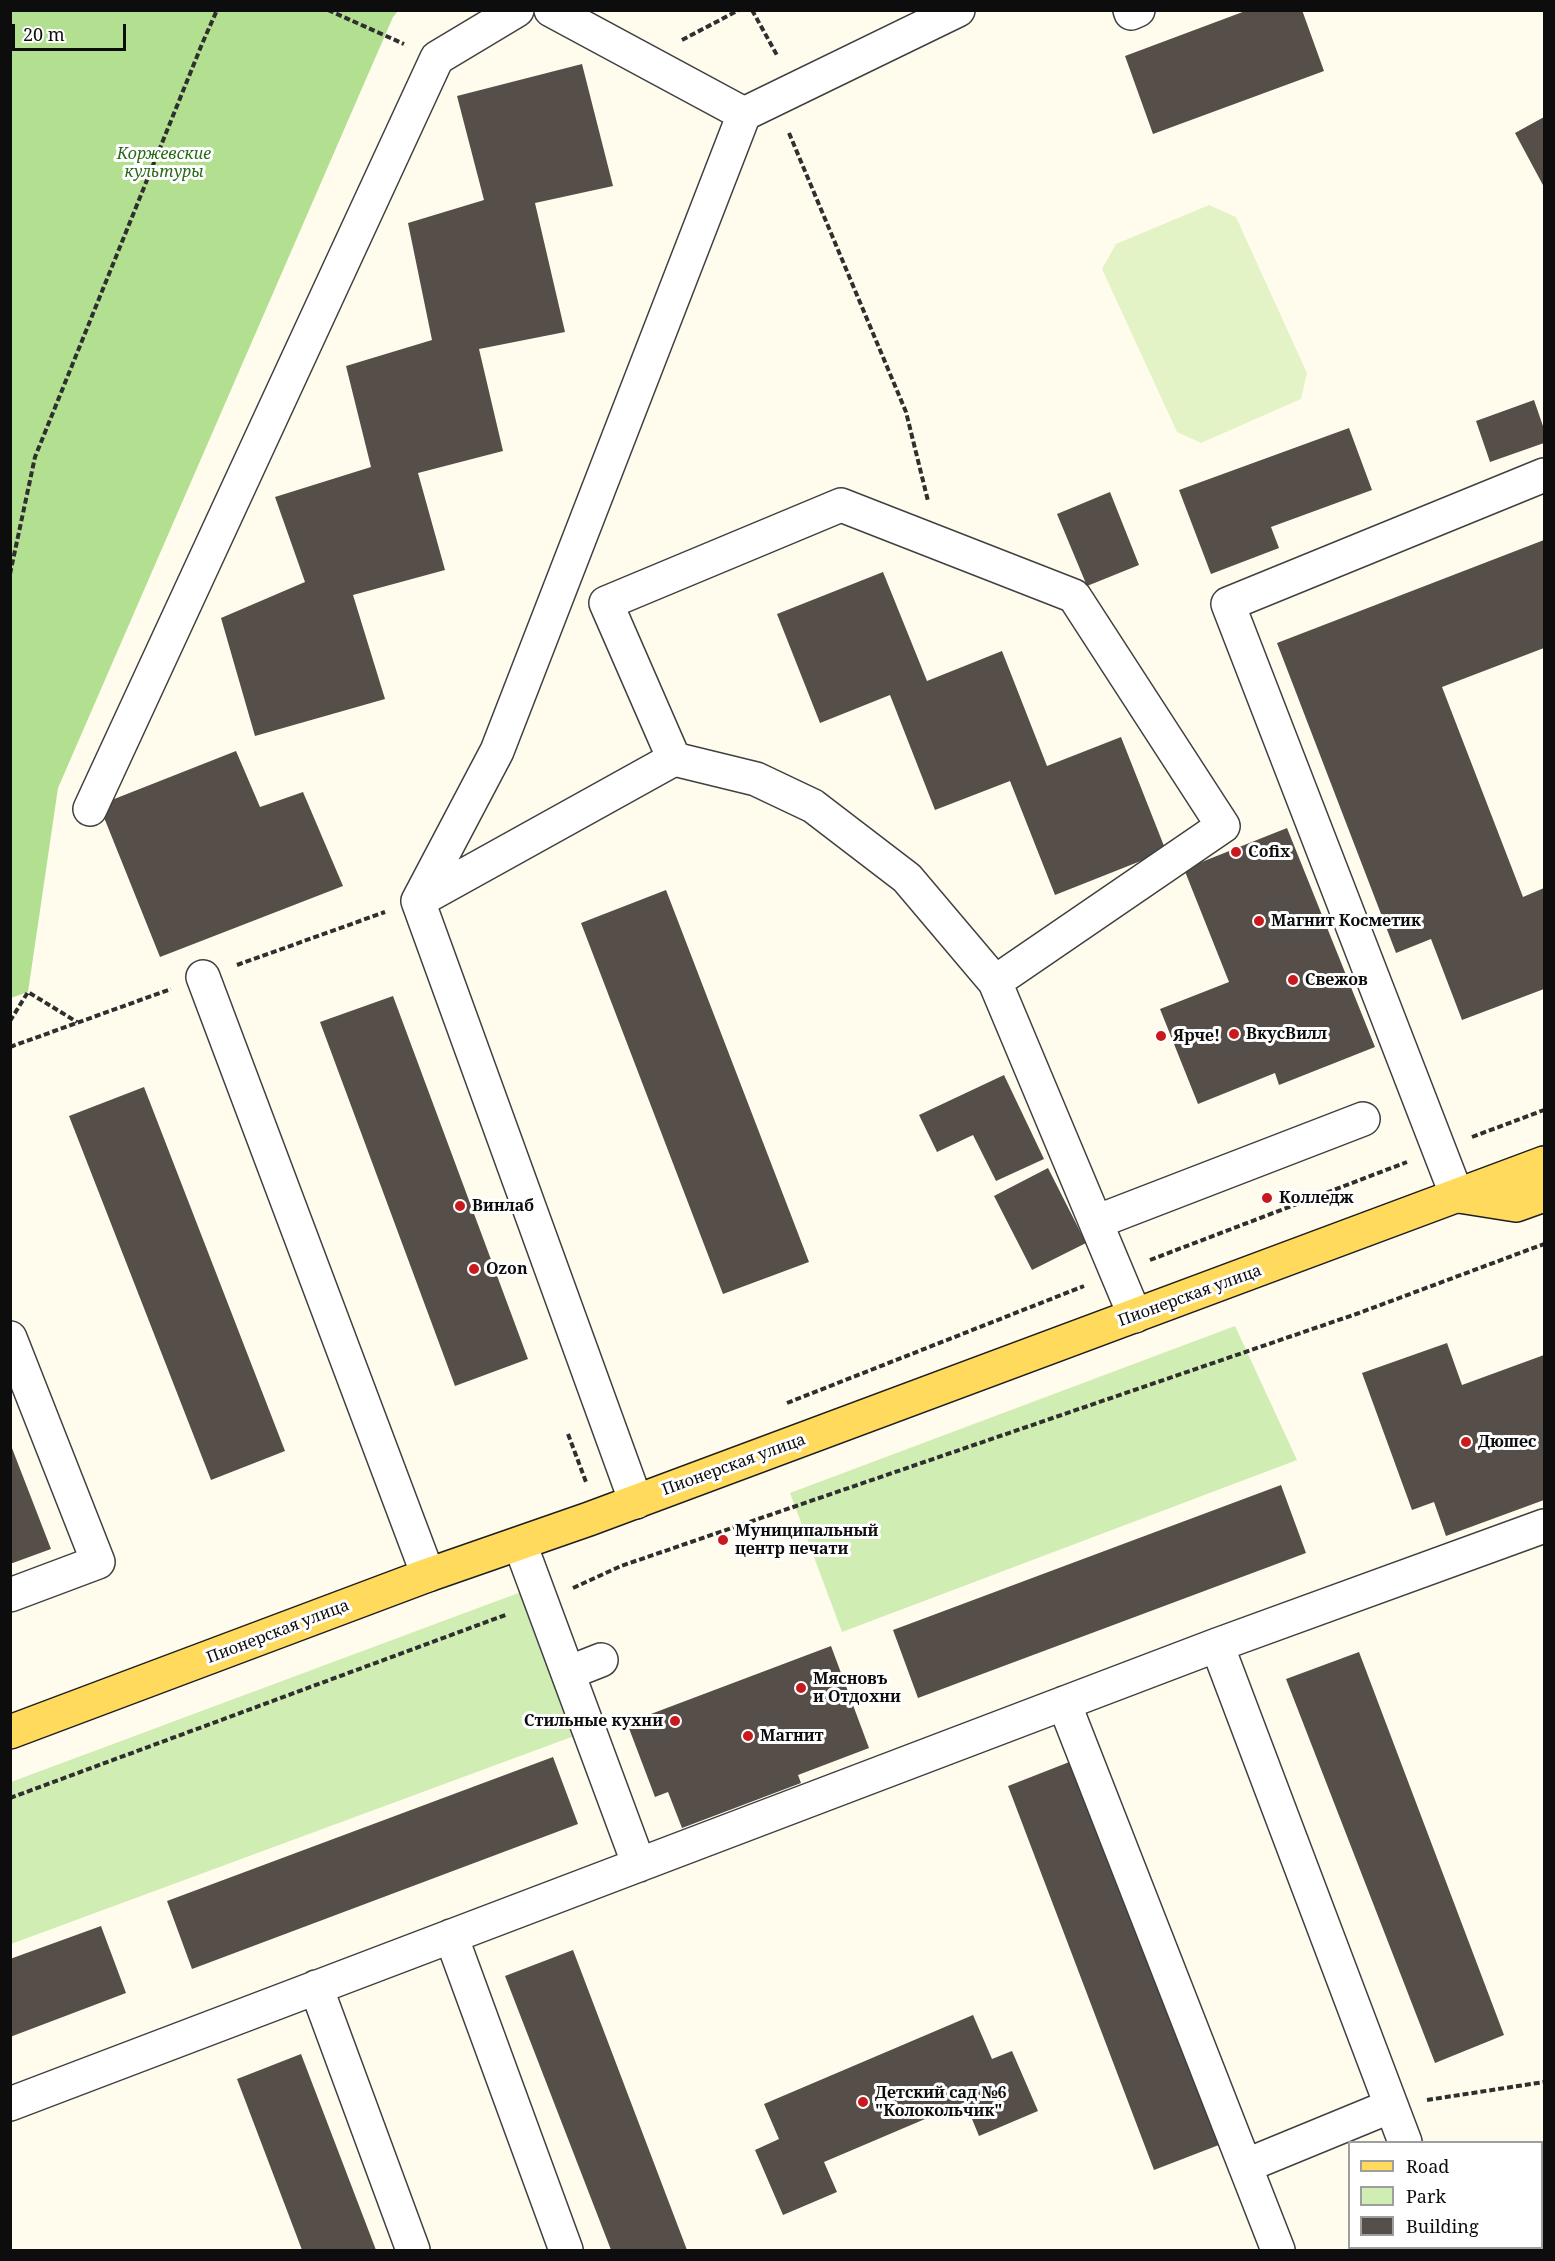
<!DOCTYPE html>
<meta charset="utf-8">
<style>
body{margin:0}
#map{position:relative;width:1555px;height:2261px;overflow:hidden;background:#fffced;font-family:"Noto Serif",serif}
canvas{display:block}
.frame{position:absolute;inset:0;border:12px solid #0d0d0d;pointer-events:none}
.legend{position:absolute;left:1348px;top:2141px;width:195px;height:108px;box-sizing:border-box;background:#fff;border:2px solid #9e9e9e;margin:0;padding:8px 10px;list-style:none;font-size:18px;color:#0d0d0d}
.legend li{display:flex;align-items:center;gap:12px;height:30px}
.legend b{width:30px;border:2px solid #9e9e9e}
.scale{position:absolute;left:12px;top:24px;width:114px;height:27px;box-sizing:border-box;border:3px solid #0d0d0d;border-top:0;padding-left:8px;font-size:18px;line-height:21px;white-space:nowrap;color:#0d0d0d;-webkit-text-stroke:4px #fff;paint-order:stroke}
</style>
<div id="map">
<canvas width="1555" height="2261"></canvas>
<div class="frame"></div>
<ul class="legend">
<li><b style="height:8px;background:#ffda5d"></b>Road</li>
<li><b style="height:16px;background:#d0edb3"></b>Park</li>
<li><b style="height:16px;background:#564e48"></b>Building</li>
</ul>
<div class="scale">20 m</div>
</div>
<script>
const c = document.querySelector('canvas').getContext('2d');
c.lineJoin = 'round';
function fillPath(path, color) {
  c.fillStyle = color;
  c.fill(path, 'evenodd');
}
function shape(rows) {
  const path = new Path2D();
  for (const r of rows) {
    path.moveTo(r[0], r[1]);
    for (let i = 2; i < r.length; i += 2) path.lineTo(r[i], r[i + 1]);
  }
  return path;
}
function strokePath(path, color, width, dash) {
  c.strokeStyle = color;
  c.lineWidth = width;
  c.lineCap = dash ? 'butt' : 'round';
  c.setLineDash(dash || []);
  c.stroke(path);
}
function label(font, color, halo, rows, align = 'center') {
  c.font = font + ' "Noto Serif",serif';
  c.lineWidth = 6;
  c.setLineDash([]);
  c.textBaseline = 'middle';
  c.strokeStyle = halo;
  c.fillStyle = color;
  for (const [text, x, y, turn = 0] of rows) {
    c.save();
    c.translate(x, y);
    c.rotate((+turn || 0) * Math.PI / 180);
    c.textAlign = isNaN(turn) ? turn : align;
    if (halo) c.strokeText(text, 0, 0);
    c.fillText(text, 0, 0);
    c.restore();
  }
}
fillPath(shape([
 [1235,1326,1297,1460,842,1632,790,1493],
 [521,1592,577,1735,11,1944,11,1782]
]), '#d0edb3');
fillPath(shape([
 [11,10,398,11,393,17,58,788,28,992,11,998]
]), '#b3df91');
fillPath(shape([
 [1209,205,1236,217,1307,373,1301,399,1201,443,1177,432,1102,269,1116,244]
]), '#e3f3c6');
fillPath(shape([
 [1248,10,1302,10,1324,71,1153,134,1125,56],
 [582,64,613,186,535,203,565,332,479,349,503,451,418,473,445,570,353,595,385,699,255,736,221,618,305,582,275,497,371,467,346,366,432,340,408,223,484,200,457,96],
 [1544,117,1544,187,1515,133],
 [1534,400,1544,429,1544,443,1490,462,1476,421],
 [1349,428,1372,490,1271,527,1279,548,1211,574,1179,490],
 [1110,492,1139,565,1087,586,1057,514],
 [1544,540,1544,648,1442,687,1523,897,1544,888,1544,989,1462,1020,1431,939,1396,953,1277,643],
 [883,572,927,681,1002,651,1047,766,1121,737,1166,851,1055,895,1010,781,935,810,890,695,820,723,777,614],
 [236,751,260,807,303,792,343,886,160,957,99,805],
 [1287,828,1375,1047,1279,1085,1275,1073,1198,1104,1160,1009,1229,982,1184,869],
 [666,890,809,1262,723,1294,581,923],
 [393,996,528,1359,455,1386,320,1022],
 [1004,1075,1044,1159,996,1181,973,1135,937,1152,919,1115],
 [144,1087,285,1451,211,1480,69,1116],
 [1048,1168,1086,1243,1032,1270,994,1196],
 [1447,1343,1462,1385,1544,1355,1544,1500,1446,1536,1434,1502,1412,1510,1362,1373],
 [10,1443,51,1549,10,1564],
 [1281,1485,1306,1553,918,1698,893,1630],
 [831,1646,869,1748,798,1775,801,1783,682,1828,668,1792,655,1797,627,1723],
 [1359,1652,1504,2035,1435,2063,1286,1679],
 [553,1757,578,1824,192,1969,167,1901],
 [1077,1759,1224,2143,1154,2170,1008,1786],
 [101,1926,126,1993,10,2037,10,1959],
 [573,1950,687,2250,611,2250,505,1976],
 [973,2015,992,2059,1012,2051,1038,2111,979,2136,965,2102,824,2162,837,2192,783,2215,755,2150,779,2139,764,2104],
 [301,2054,376,2250,302,2250,237,2079],
 [1542,2159,1544,2167,1544,2250,1498,2250,1497,2248,1542,2248]
]), '#564e48');
const minor = shape([
 [551,10,744,114],
 [1130,10,1131,13,1138,10],
 [90,809,437,58,517,10],
 [418,901,674,759],
 [203,977,428,1575],
 [995,982,1223,826,1074,596,841,505,606,603,674,759,756,779,813,806,907,878,995,982,1135,1316],
 [1457,1196,1228,604,1544,475],
 [1096,1222,1363,1119],
 [10,1338,98,1562,10,1595],
 [636,1502,418,901,497,751,744,114,958,10],
 [520,1544,639,1865],
 [1217,1645,1405,2142],
 [568,1673,601,1660],
 [1064,1703,1278,2250],
 [451,1936,566,2250],
 [316,1987,413,2250],
 [10,2104,1217,1645,1544,1526],
 [1245,2166,1391,2106],
 [1445,2248,1446,2250]
]);
const major = shape([
 [1459,1196,1516,1205,1544,1195],
 [10,1732,428,1575,589,1519,1544,1163]
]);
strokePath(minor, '#404040', 36);
strokePath(major, '#1e1e1e', 36);
strokePath(shape([
 [328,10,404,44],
 [752,10,778,57],
 [682,40,739,10],
 [789,133,906,412,928,501],
 [10,574,35,457,202,44,217,10],
 [237,965,385,912],
 [10,1021,28,992,77,1022],
 [10,1047,171,989],
 [1472,1137,1544,1110],
 [1150,1260,1407,1162],
 [787,1403,1084,1286],
 [568,1434,586,1482],
 [573,1588,621,1566,1359,1313,1544,1244],
 [10,1798,508,1614],
 [1427,2100,1544,2082]
]), '#2f2f2f', 4, [6, 3]);
strokePath(minor, '#fff', 33);
strokePath(major, '#ffda5d', 33);
for (const [x, y, r, color] of [
 [1236,852,6,"#c8191f"],
 [1259,921,6,"#c8191f"],
 [1293,980,6,"#c8191f"],
 [1234,1034,6,"#c8191f"],
 [1161,1036,6,"#c8191f"],
 [1267,1198,6,"#c8191f"],
 [460,1206,6,"#c8191f"],
 [474,1269,6,"#c8191f"],
 [1466,1442,6,"#c8191f"],
 [723,1540,6,"#c8191f"],
 [801,1688,6,"#c8191f"],
 [675,1721,6,"#c8191f"],
 [748,1736,6,"#c8191f"],
 [863,2102,6,"#c8191f"]
]) {
  const dot = new Path2D();
  dot.arc(x, y, r, 0, 2 * Math.PI);
  c.fillStyle = color;
  c.fill(dot);
  strokePath(dot, '#fff', 2);
}
label('italic 16px', '#286a18', '#fff', [
 ["Коржевские",164,154],
 ["культуры",164,172]
]);
label('bold 16px', '#0d0d0d', '#fff', [
 ["Cofix",1248,852],
 ["Магнит Косметик",1271,921],
 ["Свежов",1305,980],
 ["ВкусВилл",1246,1034],
 ["Ярче!",1173,1036],
 ["Колледж",1279,1198],
 ["Винлаб",472,1206],
 ["Ozon",486,1269],
 ["Дюшес",1478,1442],
 ["Муниципальный",735,1531],
 ["центр печати",735,1549],
 ["Мясновъ",813,1679],
 ["и Отдохни",813,1697],
 ["Стильные кухни",663,1721,"right"],
 ["Магнит",760,1736],
 ["Детский сад №6",875,2093],
 ["\"Колокольчик\"",875,2111]
], 'left');
label('16px', '#0d0d0d', '#fff', [
 ["Пионерская улица",1190,1296,-20],
 ["Пионерская улица",734,1465,-20],
 ["Пионерская улица",278,1632,-21]
]);
</script>
